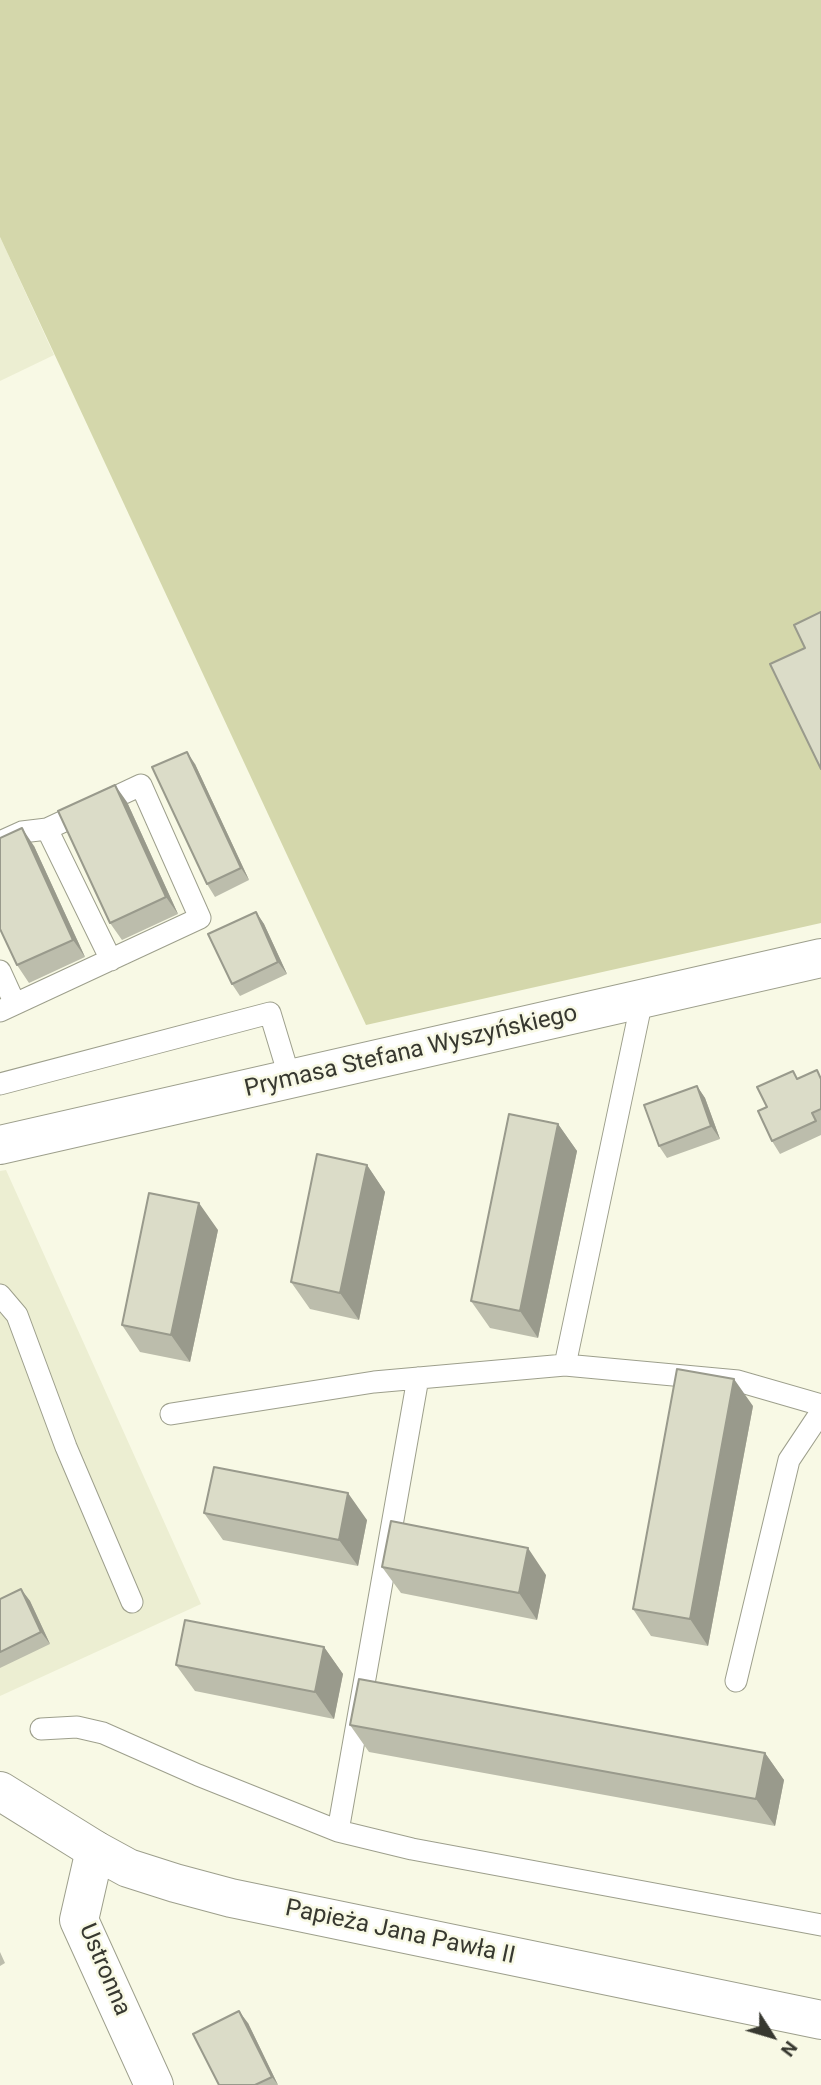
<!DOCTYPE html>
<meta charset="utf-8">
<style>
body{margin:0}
#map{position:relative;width:821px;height:2085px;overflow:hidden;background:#f8f9e5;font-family:Roboto,sans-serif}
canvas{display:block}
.north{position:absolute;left:737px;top:2001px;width:70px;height:70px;-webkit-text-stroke:5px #f8f9e5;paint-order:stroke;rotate:127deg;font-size:19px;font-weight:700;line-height:28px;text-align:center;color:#373830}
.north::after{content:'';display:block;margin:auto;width:24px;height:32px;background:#373830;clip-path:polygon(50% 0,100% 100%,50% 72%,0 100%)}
</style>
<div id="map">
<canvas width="821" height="2085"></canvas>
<div class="north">N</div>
</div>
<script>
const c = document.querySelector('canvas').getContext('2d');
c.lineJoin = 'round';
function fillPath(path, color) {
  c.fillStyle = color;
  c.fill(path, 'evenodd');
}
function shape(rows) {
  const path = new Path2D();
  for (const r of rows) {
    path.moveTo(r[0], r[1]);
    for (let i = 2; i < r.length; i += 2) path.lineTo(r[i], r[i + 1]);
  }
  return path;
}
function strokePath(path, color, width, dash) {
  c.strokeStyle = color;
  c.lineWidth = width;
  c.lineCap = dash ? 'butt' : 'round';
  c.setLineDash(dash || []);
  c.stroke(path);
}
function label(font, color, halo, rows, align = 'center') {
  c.font = font + ' Roboto,sans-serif';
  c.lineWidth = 5;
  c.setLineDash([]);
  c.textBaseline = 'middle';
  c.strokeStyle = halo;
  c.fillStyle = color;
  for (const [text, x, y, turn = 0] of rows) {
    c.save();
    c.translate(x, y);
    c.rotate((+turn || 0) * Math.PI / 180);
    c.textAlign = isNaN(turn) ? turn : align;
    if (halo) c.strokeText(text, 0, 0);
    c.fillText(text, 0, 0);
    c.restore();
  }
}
fillPath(shape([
 [0,237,54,355,0,381],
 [6,1170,201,1604,0,1696,0,1171]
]), '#eceed2');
fillPath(shape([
 [0,0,821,0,821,923,366,1025,0,237]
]), '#d4d7ab');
const service = shape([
 [47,829,111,960],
 [0,842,22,832,47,829,141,785,200,918,0,1011],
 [0,971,15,1004],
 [0,1084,270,1013,290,1079],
 [0,1295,17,1315,66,1447,132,1602],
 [565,1365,642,1000],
 [171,1414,374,1382,565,1365,738,1381,821,1405],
 [736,1681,789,1460,821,1412],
 [41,1729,77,1727,103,1733,198,1775,338,1831,412,1849,821,1925],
 [338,1831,418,1378]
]);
const minor = shape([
 [0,1145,821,958],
 [95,1850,79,1920,154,2085]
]);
const tertiary = shape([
 [0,1791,95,1850,128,1868,175,1883,231,1898,821,2020]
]);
strokePath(service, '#9d9f8c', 23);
strokePath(minor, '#9d9f8c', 40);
strokePath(tertiary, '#9d9f8c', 40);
strokePath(service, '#fff', 21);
strokePath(minor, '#fff', 38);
strokePath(tertiary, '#fff', 38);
fillPath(shape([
 [195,764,249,880,215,897,207,884],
 [127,802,178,914,122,940,110,923],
 [34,846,85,957,29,983,17,965],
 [256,912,264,924,287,974,240,996,232,984],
 [821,1076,821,1135,780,1154,772,1141,767,1107,798,1078],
 [697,1086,705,1098,720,1139,667,1158,659,1146],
 [558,1124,577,1151,538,1338,490,1328,471,1301],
 [367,1165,385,1192,359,1320,310,1309,291,1282],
 [218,1230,190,1362,140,1352,122,1325],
 [753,1406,708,1646,651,1636,633,1609],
 [204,1513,367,1520,358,1566,223,1540],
 [382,1567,546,1575,537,1620,401,1593],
 [21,1589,30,1601,50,1644,0,1668,0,1599],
 [324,1647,343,1674,334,1719,195,1691,176,1665],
 [350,1725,765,1753,784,1780,775,1826,369,1752],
 [0,1952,5,1963,0,1966],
 [248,2023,278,2085,219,2085]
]), '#bcbdac');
fillPath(shape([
 [187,752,195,764,249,880,241,868],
 [115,785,127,802,178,914,166,897],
 [22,828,34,846,85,957,73,940],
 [256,912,264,924,287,974,278,962],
 [697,1086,705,1098,720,1139,711,1126],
 [558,1124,577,1151,538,1338,520,1311],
 [367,1165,385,1192,359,1320,340,1293],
 [199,1203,218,1230,190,1362,171,1335],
 [734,1379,753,1406,708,1646,690,1619],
 [348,1493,367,1520,358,1566,339,1540],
 [528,1548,546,1575,537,1620,519,1593],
 [21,1589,30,1601,50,1644,41,1632],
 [324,1647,343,1674,334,1719,315,1692],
 [765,1753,784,1780,775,1826,756,1799],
 [239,2011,248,2023,278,2085,272,2077]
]), '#999a8c');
const building = shape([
 [821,612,821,769,770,664,805,648,794,625,821,612],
 [187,752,241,868,207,884,152,767,187,752],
 [115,785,166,897,110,923,58,811,115,785],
 [22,828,73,940,17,965,0,929,0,838,22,828],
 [256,912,278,962,232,984,208,934,256,912],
 [817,1070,821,1079,821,1109,812,1113,816,1121,772,1141,758,1111,767,1107,757,1087,793,1071,797,1079,817,1070],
 [697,1086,711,1126,659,1146,644,1105,697,1086],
 [509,1114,558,1124,520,1311,471,1301,509,1114],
 [317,1154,367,1165,340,1293,291,1282,317,1154],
 [149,1193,199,1203,171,1335,122,1325,149,1193],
 [677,1369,734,1379,690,1619,633,1609,677,1369],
 [214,1467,348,1493,339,1540,204,1513,214,1467],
 [391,1521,528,1548,519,1593,382,1567,391,1521],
 [21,1589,41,1632,0,1652,0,1599,21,1589],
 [185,1620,324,1647,315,1692,176,1665,185,1620],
 [359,1679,765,1753,756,1799,350,1725,359,1679],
 [239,2011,272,2077,255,2085,219,2085,193,2034,239,2011]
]);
fillPath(building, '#dbdcc8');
strokePath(building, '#999a8c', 2);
label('24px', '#373830', '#f8f9e5', [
 ["Prymasa Stefana Wyszyńskiego",411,1052,-13],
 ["Papieża Jana Pawła II",400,1933,12],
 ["Ustronna",104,1970,67]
]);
</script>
